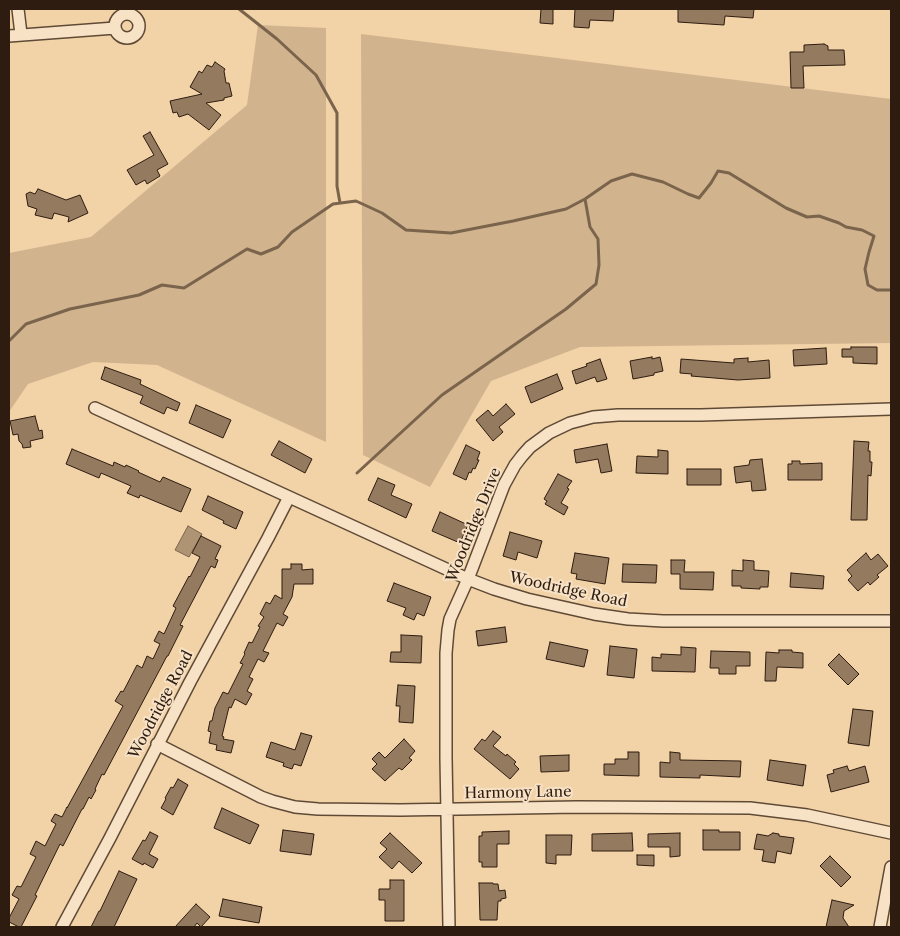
<!DOCTYPE html>
<style>
body{margin:0}
#map{position:relative;width:900px;height:936px;overflow:hidden;background:#f2d2a7;font-family:"Libre Caslon Text",serif}
canvas{display:block}
.frame{position:absolute;inset:0;border:10px solid #2e1c11;pointer-events:none}
</style>
<div id="map">
<canvas width="900" height="936"></canvas>
<div class="frame"></div>
</div>
<script>
const c = document.querySelector('canvas').getContext('2d');
c.lineJoin = 'round';
function fillPath(path, color) {
  c.fillStyle = color;
  c.fill(path, 'evenodd');
}
function shape(rows) {
  const path = new Path2D();
  for (const r of rows) {
    if (r.length === 3) {
      path.moveTo(r[0] + r[2], r[1]);
      path.arc(r[0], r[1], r[2], 0, 2 * Math.PI);
      continue;
    }
    path.moveTo(r[0], r[1]);
    for (let i = 2; i < r.length; i += 2) path.lineTo(r[i], r[i + 1]);
  }
  return path;
}
function strokePath(path, color, width, dash) {
  c.strokeStyle = color;
  c.lineWidth = width;
  c.lineCap = dash ? 'butt' : 'round';
  c.setLineDash(dash || []);
  c.stroke(path);
}
function label(font, color, halo, rows, align = 'center') {
  c.font = font + ' "Libre Caslon Text",serif';
  c.lineWidth = 4;
  c.setLineDash([]);
  c.textBaseline = 'middle';
  c.strokeStyle = halo;
  c.fillStyle = color;
  for (const [text, x, y, turn = 0] of rows) {
    c.save();
    c.translate(x, y);
    c.rotate((+turn || 0) * Math.PI / 180);
    c.textAlign = isNaN(turn) ? turn : align;
    if (halo) c.strokeText(text, 0, 0);
    c.fillText(text, 0, 0);
    c.restore();
  }
}
fillPath(shape([
 [258,25,326,28,326,442,157,365,93,362,28,384,9,412,9,253,91,237,247,105],
 [361,34,891,99,891,343,580,347,491,381,430,487,363,455]
]), '#d1b38e');
const water = shape([
 [188,526,202,534,189,557,175,550,188,526]
]);
fillPath(water, '#af9474');
strokePath(water, '#7b644c', 1);
strokePath(shape([
 [239,9,277,39,316,75,337,113,337,186,340,203],
 [9,341,26,324,70,309,139,295,162,285,184,288,247,249,261,254,278,247,292,232,333,204,356,201,382,213,406,230,451,233,513,221,566,209,585,199,611,181,632,174,663,182,688,194,699,198,711,183,718,171,729,173,786,208,807,217,819,216,839,223,846,227,862,230,874,236,869,252,865,269,868,285,877,290,891,290],
 [357,473,442,395,566,309,596,284,599,265,598,239,590,227,585,199]
]), '#7b644c', 3);
const building = shape([
 [541,9,553,9,553,24,540,23,541,9],
 [575,9,614,9,613,21,590,20,589,28,574,27,575,9],
 [678,9,754,9,753,18,725,16,724,25,678,22,678,9],
 [824,44,828,46,828,50,844,50,845,65,803,66,804,88,791,88,790,52,804,52,804,45,824,44],
 [215,62,225,69,224,71,226,83,229,83,232,96,224,98,224,100,206,103,221,115,209,130,188,114,179,117,177,112,173,113,170,101,202,94,190,87,199,71,202,73,207,65,212,67,215,62],
 [150,132,168,164,157,170,160,176,147,184,145,180,136,185,127,170,154,155,143,136,150,132],
 [38,189,66,200,80,195,88,213,68,222,69,217,54,213,52,219,35,215,37,209,28,206,26,194,30,192,35,194,38,189],
 [851,347,877,347,877,364,853,363,853,357,842,357,842,349,851,349,851,347],
 [826,348,827,364,794,366,793,350,826,348],
 [652,357,652,359,660,357,663,371,654,373,654,375,633,379,630,361,652,357],
 [748,358,748,362,769,360,770,378,738,380,691,376,692,374,680,373,681,359,734,363,734,359,748,358],
 [600,359,607,379,597,382,595,377,576,384,572,371,587,366,586,364,600,359],
 [105,367,141,380,140,384,180,403,177,411,167,407,164,414,140,403,143,396,101,379,105,367],
 [557,374,563,389,531,403,525,387,557,374],
 [506,404,515,414,499,427,503,432,493,441,476,420,488,410,493,416,506,404],
 [196,405,231,420,223,438,189,423,196,405],
 [35,416,39,431,42,430,43,438,30,441,31,447,23,448,22,444,19,441,18,434,13,435,10,421,35,416],
 [279,441,312,459,305,473,271,455,279,441],
 [854,441,869,442,868,451,870,451,870,462,872,462,871,476,868,475,867,520,851,520,854,441],
 [607,444,612,471,601,473,598,459,576,463,574,450,607,444],
 [466,445,480,452,477,460,479,460,475,469,473,468,471,473,469,472,466,480,453,474,466,445],
 [72,449,113,466,114,462,125,467,126,465,139,471,138,472,160,482,163,477,191,489,181,512,140,495,139,498,127,493,131,486,101,473,99,478,66,464,72,449],
 [658,450,668,451,668,474,636,473,637,456,658,457,658,450],
 [762,459,766,490,752,491,751,481,736,483,734,467,749,465,750,460,762,459],
 [792,461,800,461,800,464,822,463,822,480,788,480,788,464,792,464,792,461],
 [687,469,721,469,721,485,687,485,687,469],
 [558,474,572,481,567,488,569,489,561,503,568,507,564,515,545,504,547,501,544,499,558,474],
 [378,478,395,485,391,495,412,504,406,518,368,500,378,478],
 [208,496,243,512,236,529,223,523,224,521,202,510,208,496],
 [440,512,468,525,460,543,432,531,440,512],
 [510,532,542,541,537,558,518,552,516,560,503,556,510,532],
 [201,536,221,546,215,559,218,560,215,568,211,566,180,625,183,626,168,656,167,656,104,775,102,774,95,789,96,790,91,799,89,797,83,809,82,809,63,846,60,844,35,895,37,896,21,927,19,927,9,922,9,918,19,899,12,895,17,886,21,887,36,857,30,854,36,841,45,846,56,824,51,821,55,814,62,817,67,807,67,808,123,706,115,701,121,691,123,692,137,665,142,668,147,656,153,659,160,644,154,641,159,631,164,634,176,608,173,606,189,576,190,577,200,557,192,553,201,536],
 [575,553,609,558,605,584,576,579,577,574,571,573,575,553],
 [866,553,871,560,878,554,888,566,877,575,879,577,870,585,868,582,858,591,848,580,852,576,847,570,866,553],
 [671,560,685,560,684,572,714,572,713,590,680,589,680,574,671,574,671,560],
 [743,560,754,561,754,570,769,571,768,587,760,587,760,589,741,588,741,586,732,586,732,570,743,571,743,560],
 [291,564,302,564,302,570,313,569,313,584,294,584,292,597,283,614,288,617,283,626,277,623,263,651,269,653,264,662,258,659,249,677,253,679,247,691,252,694,246,705,235,699,231,708,229,707,222,736,224,737,223,739,234,741,231,753,216,750,217,745,209,743,211,732,208,731,210,721,212,721,215,708,223,692,228,694,243,664,240,663,245,654,244,653,249,642,252,643,260,627,258,626,264,617,260,614,266,602,270,604,275,595,282,599,282,569,291,569,291,564],
 [623,564,657,565,656,583,622,582,623,564],
 [791,573,824,576,823,589,790,587,791,573],
 [394,583,431,597,424,616,417,613,414,620,403,615,406,608,387,601,394,583],
 [505,627,507,642,478,646,476,631,505,627],
 [401,635,422,636,421,663,390,662,391,652,401,652,401,635],
 [550,642,588,650,584,667,546,659,550,642],
 [610,646,637,649,634,678,607,675,610,646],
 [681,647,696,648,695,672,652,671,652,657,661,658,661,654,681,655,681,647],
 [779,650,792,650,792,652,803,653,803,668,777,667,776,681,765,681,766,652,779,653,779,650],
 [711,651,750,652,750,666,736,666,736,674,719,674,719,668,710,668,711,651],
 [839,654,859,674,848,685,828,665,839,654],
 [398,685,415,686,413,723,399,722,400,706,396,706,398,685],
 [853,709,873,711,869,746,848,743,853,709],
 [493,731,501,737,493,746,506,756,507,754,516,762,514,764,519,769,510,779,474,749,482,739,485,741,493,731],
 [301,733,312,736,301,766,294,764,292,769,283,766,284,763,266,757,271,742,295,750,301,733],
 [404,739,415,751,409,758,412,760,402,770,399,768,385,781,372,769,377,764,372,759,379,752,385,758,404,739],
 [628,752,639,752,639,776,604,775,604,764,615,764,615,759,628,759,628,752],
 [670,752,680,753,680,760,741,761,740,777,700,775,700,778,660,777,660,762,670,763,670,752],
 [569,755,569,771,541,772,540,756,569,755],
 [770,760,806,765,803,786,767,780,770,760],
 [847,766,849,771,865,766,869,782,831,792,827,775,834,773,833,770,847,766],
 [178,779,188,785,173,815,161,808,166,799,165,798,171,787,173,788,178,779],
 [222,808,259,825,250,844,214,828,222,808],
 [283,830,314,834,311,855,280,851,283,830],
 [703,830,719,830,719,832,740,832,740,850,703,850,703,830],
 [509,831,509,844,497,844,497,867,482,867,482,862,479,862,479,836,482,836,482,832,509,831],
 [150,832,158,836,149,854,158,859,153,868,144,863,143,865,132,859,143,840,145,841,150,832],
 [390,833,422,863,412,873,399,861,392,869,379,857,387,849,380,843,390,833],
 [632,833,633,851,592,851,592,834,632,833],
 [680,833,680,856,670,857,670,847,648,847,648,834,680,833],
 [773,833,779,834,779,836,794,838,791,854,777,851,775,863,762,861,764,850,754,849,757,834,768,836,773,833],
 [546,835,572,835,571,855,556,855,556,864,546,863,546,835],
 [637,855,654,855,654,866,637,865,637,855],
 [830,856,851,877,841,887,820,866,830,856],
 [119,871,137,879,114,927,91,927,99,911,100,911,119,871],
 [390,880,404,880,404,921,385,921,385,900,379,900,379,889,390,889,390,880],
 [479,883,493,883,493,884,498,884,499,891,505,890,506,898,501,899,501,901,498,901,497,920,480,920,479,883],
 [223,899,262,907,259,923,219,916,223,899],
 [832,900,854,905,844,911,843,918,849,927,826,927,832,900],
 [196,904,210,917,201,927,197,923,194,927,175,927,196,904]
]);
fillPath(building, '#947b5f');
strokePath(building, '#2e1c11', 1);
const street = shape([
 [18,9,21,34],
 [127,26,12],
 [9,36,115,28],
 [95,408,468,579,494,589,527,599,594,614,628,619,663,621,891,621],
 [157,744,261,797,272,801,295,807,318,809,400,810,577,807,750,808,807,815,891,833],
 [62,927,110,838,190,682,268,538,289,497],
 [449,927,446,758,446,653,448,630,450,619,468,579,504,485,515,465,522,456,530,447,549,433,570,423,593,417,618,415,701,415,891,409],
 [880,927,891,867]
]);
strokePath(street, '#5f4a36', 14);
strokePath(street, '#f7e2c6', 11);
label('15px', '#2e1c11', '#f7e2c6', [
 ["Woodridge Drive",474,525,-68],
 ["Woodridge Road",568,590,12],
 ["Woodridge Road",161,705,-62],
 ["Harmony Lane",518,793,-1]
]);
</script>
